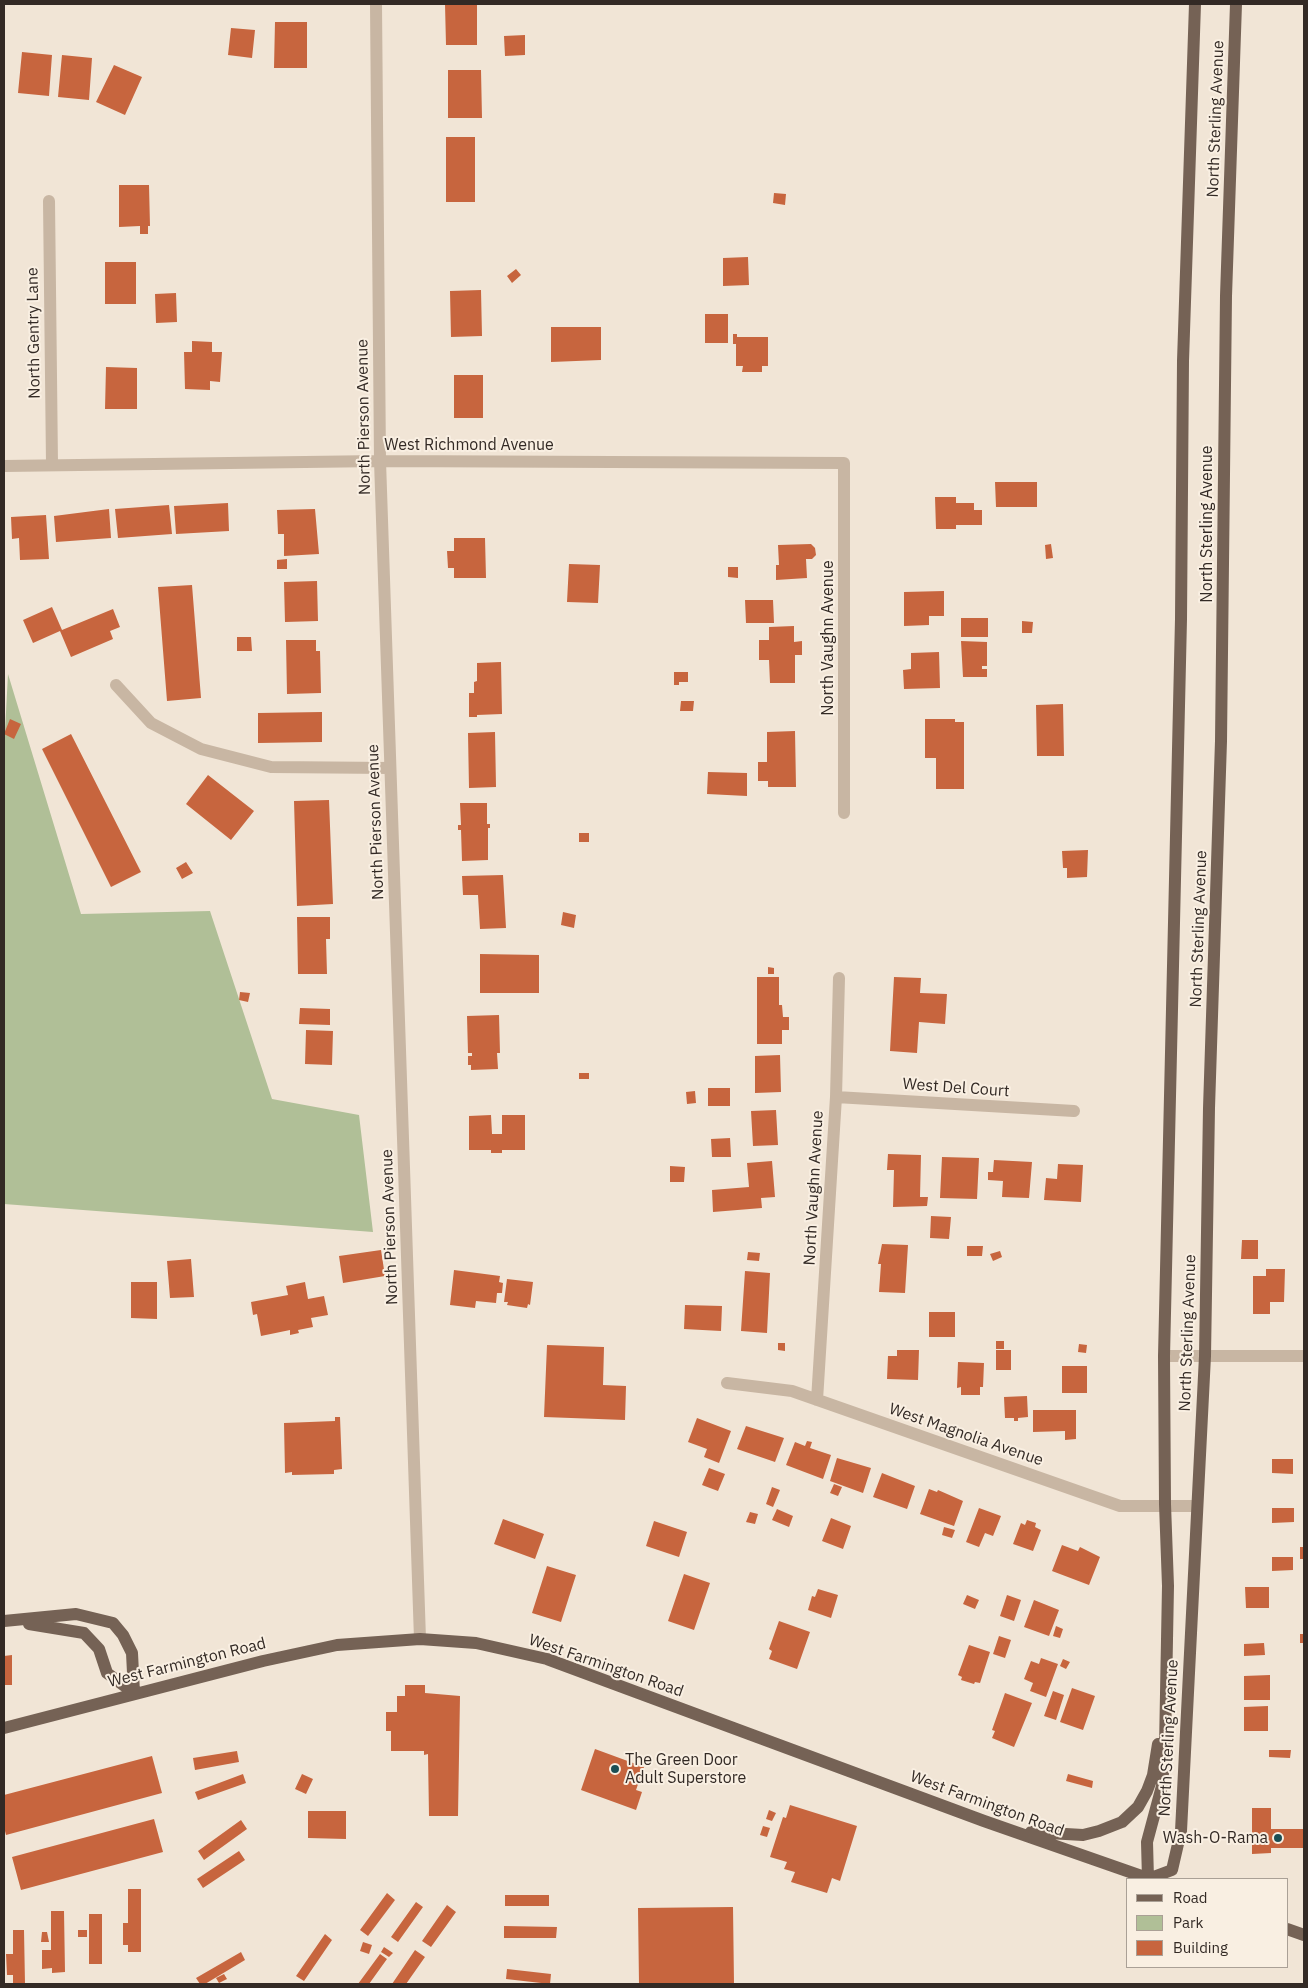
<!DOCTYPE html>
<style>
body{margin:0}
#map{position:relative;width:1308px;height:1988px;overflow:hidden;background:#f1e5d6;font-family:"IBM Plex Sans",sans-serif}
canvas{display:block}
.frame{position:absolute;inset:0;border:5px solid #332a25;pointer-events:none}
.legend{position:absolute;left:1126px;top:1878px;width:162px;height:90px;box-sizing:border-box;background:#f9efe2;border:1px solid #aaa096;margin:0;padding:6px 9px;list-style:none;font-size:15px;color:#332a25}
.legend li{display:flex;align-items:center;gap:10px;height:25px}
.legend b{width:25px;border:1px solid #aaa096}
</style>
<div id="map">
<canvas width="1308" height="1988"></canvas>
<div class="frame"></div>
<ul class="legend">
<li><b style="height:6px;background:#756255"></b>Road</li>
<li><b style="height:14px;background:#b0bf97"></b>Park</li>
<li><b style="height:14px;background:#c7653e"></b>Building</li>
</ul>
</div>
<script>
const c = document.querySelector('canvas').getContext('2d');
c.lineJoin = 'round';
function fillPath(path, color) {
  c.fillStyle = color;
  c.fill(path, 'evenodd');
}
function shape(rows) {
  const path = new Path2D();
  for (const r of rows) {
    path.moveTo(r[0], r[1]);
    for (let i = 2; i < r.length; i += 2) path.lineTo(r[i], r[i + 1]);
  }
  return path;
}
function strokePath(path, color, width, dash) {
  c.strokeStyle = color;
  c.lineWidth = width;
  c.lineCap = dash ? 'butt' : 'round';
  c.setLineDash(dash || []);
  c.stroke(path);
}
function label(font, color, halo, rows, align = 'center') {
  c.font = font + ' "IBM Plex Sans",sans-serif';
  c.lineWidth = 4;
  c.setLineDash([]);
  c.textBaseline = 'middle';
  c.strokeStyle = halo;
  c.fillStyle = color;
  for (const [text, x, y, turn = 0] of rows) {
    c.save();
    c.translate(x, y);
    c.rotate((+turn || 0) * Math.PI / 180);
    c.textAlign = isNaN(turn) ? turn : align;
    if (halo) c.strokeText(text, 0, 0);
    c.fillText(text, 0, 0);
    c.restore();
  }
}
fillPath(shape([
 [8,674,81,914,210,911,272,1099,359,1115,373,1232,4,1204,4,750]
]), '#b0bf97');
fillPath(shape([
 [445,4,477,4,477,45,446,45],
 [275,22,307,22,307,68,274,68],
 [231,28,255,30,252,58,228,55],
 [525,35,525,55,505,56,504,36],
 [22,52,52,55,49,96,18,93],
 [62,55,92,58,89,100,58,97],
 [114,65,142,77,125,115,96,102],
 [448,70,481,70,482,118,448,118],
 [446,137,475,137,475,202,446,202],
 [119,185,149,185,150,226,148,226,148,234,140,234,140,226,119,227],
 [774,193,786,194,785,205,773,203],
 [748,257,749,285,723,286,723,258],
 [105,262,136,262,136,304,105,304],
 [516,269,521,275,512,283,507,276],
 [481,290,482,336,451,337,450,291],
 [176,293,177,322,156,323,155,294],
 [705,314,728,314,728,343,705,343],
 [551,327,601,327,601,360,551,362],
 [733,334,737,334,737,337,768,337,768,366,762,366,762,372,742,372,743,366,736,366,736,344,733,344],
 [192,341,212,342,212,352,222,352,220,382,210,381,210,390,185,389,184,352,192,352],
 [106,367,137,368,137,409,105,409],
 [454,375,483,375,483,418,454,418],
 [995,482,1037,482,1037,507,996,507],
 [935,497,956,497,956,503,974,503,974,510,982,510,982,525,956,525,956,529,936,529],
 [228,503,229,531,176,534,174,506],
 [169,505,172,534,118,538,115,509],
 [109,509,111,538,56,542,54,516],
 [315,509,319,554,284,556,284,534,278,534,277,510],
 [46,515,49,559,20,560,19,538,12,539,11,517],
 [454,538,485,538,486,578,454,578,454,568,448,568,447,551,454,551],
 [811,544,815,548,816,555,812,559,806,559,807,578,776,580,776,565,779,565,778,545],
 [1051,544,1053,558,1046,559,1045,545],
 [287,559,287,569,277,569,277,560],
 [569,564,600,565,598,603,567,602],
 [728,567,738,567,738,578,728,577],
 [317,581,318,621,285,622,284,582],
 [192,585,201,698,167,701,158,587],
 [944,591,944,616,929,616,929,625,904,626,904,592],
 [745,600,773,600,774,623,746,623],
 [52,607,62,630,113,609,120,627,110,631,113,639,71,657,60,631,33,643,23,620],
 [961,618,988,618,988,637,961,637],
 [1022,621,1033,622,1032,633,1022,633],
 [794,626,794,642,802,641,802,655,795,655,795,683,770,683,769,660,759,660,759,640,769,640,769,627],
 [237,637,251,637,252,651,237,651],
 [286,640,316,640,316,651,320,651,321,693,287,694],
 [961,641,987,642,987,666,982,666,982,669,987,669,987,677,963,677],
 [939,652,940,688,904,689,903,670,911,669,911,653],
 [501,662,502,714,477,715,477,717,469,717,469,693,474,693,474,682,477,681,477,663],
 [674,672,688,672,688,682,679,682,679,685,674,685],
 [681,701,694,701,693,711,680,711],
 [1063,704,1064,756,1037,756,1036,705],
 [322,712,322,742,258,743,258,713],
 [10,719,21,724,14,739,4,734],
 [925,719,955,719,955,722,964,722,964,789,936,789,936,758,925,758],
 [795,731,796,787,768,787,768,781,758,781,758,762,767,762,767,732],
 [495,732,496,787,469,788,468,733],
 [71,734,141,872,111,887,42,749],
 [708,772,747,773,747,796,707,794],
 [208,775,254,811,231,840,186,804],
 [329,800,333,904,297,906,294,801],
 [460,803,487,803,487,824,490,824,490,828,488,828,488,860,462,861,461,830,458,830,458,825,461,825],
 [579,833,589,833,589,842,579,842],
 [1088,850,1087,877,1067,878,1067,868,1063,868,1062,851],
 [186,862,193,873,182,879,176,868],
 [503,875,506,928,480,929,478,895,463,895,462,876],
 [563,912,576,915,574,928,561,925],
 [297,917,330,917,330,939,326,939,327,974,298,974],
 [480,954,539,955,539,993,480,993],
 [768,967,774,968,774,974,768,974],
 [757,977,779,977,779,1005,782,1005,783,1017,789,1017,789,1030,782,1030,782,1044,757,1044],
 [894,977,921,978,920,993,947,994,945,1024,919,1022,917,1053,890,1051],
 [240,992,250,993,248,1002,239,1000],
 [300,1008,330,1009,330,1025,299,1024],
 [499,1015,500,1053,497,1053,498,1069,471,1070,471,1065,468,1065,468,1056,472,1056,472,1053,468,1053,467,1016],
 [306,1030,333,1031,332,1065,305,1064],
 [780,1055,781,1092,755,1093,755,1056],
 [579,1073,589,1073,589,1079,579,1079],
 [708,1088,730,1088,730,1106,708,1106],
 [695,1091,696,1103,687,1104,686,1092],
 [776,1110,778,1145,753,1146,751,1111],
 [491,1115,492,1134,502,1134,502,1115,525,1115,525,1150,502,1150,502,1153,491,1153,491,1150,469,1150,469,1116],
 [730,1138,731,1157,712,1157,711,1139],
 [888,1154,921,1155,920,1197,928,1197,927,1206,893,1207,894,1170,887,1170],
 [942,1157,979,1158,977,1199,940,1198],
 [994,1160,1032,1162,1029,1198,1002,1197,1003,1181,988,1180,988,1172,993,1172],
 [772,1161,775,1197,761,1198,762,1208,713,1212,712,1190,749,1187,747,1163],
 [1058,1164,1083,1165,1081,1202,1044,1200,1046,1178,1057,1179],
 [670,1166,685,1167,684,1182,670,1182],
 [931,1216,951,1217,949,1239,930,1238],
 [1242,1240,1258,1240,1258,1259,1241,1259],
 [882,1244,908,1245,905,1293,879,1292,881,1264,878,1264],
 [967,1246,983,1246,982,1256,967,1256],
 [381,1250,385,1276,343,1283,339,1256],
 [1000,1251,1002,1257,993,1261,990,1254],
 [748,1252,760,1253,759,1261,747,1260],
 [191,1259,194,1297,170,1298,167,1261],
 [1266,1269,1285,1269,1284,1302,1270,1302,1270,1314,1253,1314,1253,1276,1266,1276],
 [454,1270,500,1276,499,1282,503,1283,502,1293,497,1293,496,1303,476,1301,475,1308,450,1305],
 [745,1271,770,1273,767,1333,741,1331],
 [507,1279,533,1282,530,1305,528,1304,527,1308,507,1305,508,1302,504,1302],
 [131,1282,157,1282,157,1319,131,1318],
 [305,1282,308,1299,324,1296,328,1315,311,1318,313,1327,298,1330,299,1333,290,1335,290,1330,261,1336,257,1314,253,1315,251,1302,288,1295,286,1286],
 [685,1305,722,1306,721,1331,684,1329],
 [929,1312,955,1312,955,1337,929,1337],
 [996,1341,1004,1341,1004,1349,996,1349],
 [778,1343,785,1343,785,1351,778,1350],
 [1079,1344,1087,1345,1086,1353,1078,1352],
 [547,1345,604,1347,603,1385,626,1386,625,1420,544,1417],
 [897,1350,919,1350,918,1380,887,1379,888,1356,897,1356],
 [996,1350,1011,1350,1011,1370,996,1370],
 [958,1362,984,1363,983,1387,980,1387,980,1395,961,1395,961,1387,957,1388],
 [1062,1366,1087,1366,1087,1393,1062,1393],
 [1027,1396,1028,1417,1018,1418,1018,1421,1014,1421,1014,1418,1005,1418,1004,1397],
 [1033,1410,1076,1410,1076,1439,1065,1440,1065,1431,1033,1432],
 [335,1417,340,1417,342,1469,334,1470,334,1474,292,1475,292,1472,285,1473,284,1423,335,1421],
 [697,1418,731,1431,719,1463,704,1457,707,1449,688,1442],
 [746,1426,784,1438,775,1462,737,1449],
 [807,1441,812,1442,810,1448,831,1455,823,1479,786,1465,795,1442,805,1446],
 [837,1458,871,1468,863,1493,830,1481],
 [1272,1459,1293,1459,1293,1474,1272,1473],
 [709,1468,725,1474,718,1491,702,1485],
 [882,1473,915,1486,907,1509,873,1497],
 [834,1484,842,1487,838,1496,830,1493],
 [772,1487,780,1490,773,1507,766,1504],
 [929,1489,937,1492,938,1490,963,1501,954,1526,920,1514],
 [979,1508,1001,1516,993,1536,985,1533,979,1547,966,1542],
 [1272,1508,1294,1508,1294,1522,1272,1523],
 [777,1509,793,1516,789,1527,772,1520],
 [750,1512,758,1514,755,1524,746,1522],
 [831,1518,851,1526,843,1549,822,1541],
 [503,1519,544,1534,535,1559,494,1544],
 [1027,1520,1036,1523,1035,1527,1041,1530,1033,1551,1013,1544,1021,1523,1025,1525],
 [654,1521,687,1532,679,1557,646,1546],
 [944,1527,955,1530,952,1538,942,1535],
 [1062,1545,1078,1551,1080,1547,1100,1557,1089,1585,1052,1571],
 [1300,1547,1304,1547,1304,1559,1300,1559],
 [1272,1557,1293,1557,1293,1570,1272,1571],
 [547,1566,576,1575,561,1622,532,1613],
 [684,1574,710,1583,694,1630,668,1621],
 [1245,1587,1269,1587,1269,1608,1246,1608],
 [818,1589,838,1595,831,1618,808,1610,812,1596,815,1597],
 [967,1595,979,1600,975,1609,963,1604],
 [1007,1595,1021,1600,1014,1621,1000,1616],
 [1034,1600,1059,1610,1049,1636,1024,1627],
 [779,1621,810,1632,797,1669,769,1659,772,1651,769,1649],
 [1056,1626,1063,1629,1060,1638,1053,1636],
 [1300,1634,1304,1634,1304,1643,1300,1643],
 [999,1636,1011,1640,1005,1658,993,1654],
 [1264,1643,1265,1655,1244,1656,1244,1644],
 [969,1645,990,1652,980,1683,975,1682,974,1684,961,1680,962,1677,958,1675],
 [12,1655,12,1685,4,1685,4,1656],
 [1041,1658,1058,1664,1046,1697,1030,1691,1033,1683,1024,1679,1031,1661,1039,1664],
 [1063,1659,1070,1662,1066,1669,1060,1666],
 [1270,1675,1270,1700,1244,1700,1244,1676],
 [405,1685,425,1685,425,1693,460,1696,458,1816,429,1816,428,1754,424,1755,424,1751,391,1751,391,1731,386,1731,386,1712,397,1712,397,1696,405,1696],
 [1072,1688,1095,1696,1083,1730,1060,1722],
 [1053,1691,1064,1695,1056,1720,1044,1716],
 [1005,1693,1032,1703,1014,1747,992,1738,995,1731,992,1730],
 [1268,1706,1268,1731,1244,1731,1244,1707],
 [595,1749,644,1767,636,1790,642,1792,636,1810,581,1790],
 [1269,1750,1291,1750,1290,1758,1269,1757],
 [237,1751,239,1762,195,1770,193,1758],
 [152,1756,162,1793,6,1835,4,1827,4,1795],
 [243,1774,246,1783,198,1800,195,1792],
 [302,1774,313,1779,306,1794,295,1789],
 [1068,1774,1093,1781,1092,1788,1066,1781],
 [790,1805,857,1826,840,1881,832,1878,827,1893,791,1882,795,1872,784,1869,787,1862,770,1857,783,1817,786,1818],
 [1252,1808,1271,1808,1271,1829,1304,1829,1304,1848,1271,1848,1271,1853,1252,1854],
 [769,1810,776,1813,772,1821,766,1819],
 [308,1811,346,1811,346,1839,308,1838],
 [154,1819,163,1852,21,1890,12,1857],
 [241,1820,247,1829,204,1860,198,1851],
 [763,1826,770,1828,767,1837,760,1835],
 [239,1851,245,1860,203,1888,197,1879],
 [128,1889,141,1889,141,1952,128,1952,128,1945,123,1945,123,1923,128,1923],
 [387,1893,395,1900,368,1936,360,1930],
 [505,1895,549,1895,549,1906,505,1906],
 [416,1902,423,1907,398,1942,391,1937],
 [447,1905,456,1912,431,1947,422,1941],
 [733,1907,734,1984,639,1984,638,1908],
 [51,1911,64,1911,65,1972,52,1973,52,1968,42,1969,42,1950,51,1950],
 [89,1914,102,1914,102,1964,89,1964],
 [504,1926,557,1927,556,1938,504,1938],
 [13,1930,24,1930,25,1984,13,1984,13,1975,7,1975,6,1954,13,1954],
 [78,1930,87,1930,87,1937,78,1937],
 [42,1932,47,1932,49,1942,41,1942],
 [325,1934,332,1940,304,1981,296,1976],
 [363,1942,372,1945,369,1954,360,1951],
 [384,1947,393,1953,389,1957,381,1952],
 [415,1950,425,1957,406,1984,392,1984],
 [241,1952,245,1960,205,1984,200,1984,196,1978],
 [380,1954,387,1959,369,1984,358,1984],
 [507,1969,551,1974,550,1984,506,1979],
 [224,1974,227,1979,219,1983,216,1978]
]), '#c7653e');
strokePath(shape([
 [376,4,380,461,420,1639],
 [49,201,52,464],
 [4,466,380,461,844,463,844,813],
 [116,685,151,723,201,749,271,767,390,768],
 [836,1097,1074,1111],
 [1164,1356,1304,1356],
 [727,1383,792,1391,1120,1506,1196,1506],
 [817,1400,836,1097,839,978]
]), '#c8b6a3', 12);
strokePath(shape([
 [4,1621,76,1614,113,1623,123,1635,132,1653,134,1693],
 [29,1624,84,1633,99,1649,107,1673,134,1693],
 [4,1728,263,1661,337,1645,420,1639,476,1643,547,1659,984,1821,1150,1879],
 [1031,1832,1083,1835,1099,1831,1122,1822,1138,1807,1147,1791,1153,1775,1158,1744],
 [1148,1879,1172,1870,1181,1831,1205,1356,1209,1108,1221,741,1226,296,1236,4],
 [1148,1879,1147,1842,1162,1786,1165,1747,1168,1586,1165,1504,1164,1356,1181,619,1183,361,1195,4],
 [1287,1929,1304,1935]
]), '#756255', 12);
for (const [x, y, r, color] of [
 [615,1769,5,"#1b4e54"],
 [1278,1838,5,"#1b4e54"]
]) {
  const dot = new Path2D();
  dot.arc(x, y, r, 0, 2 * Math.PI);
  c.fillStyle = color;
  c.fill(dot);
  strokePath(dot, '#f9efe2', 2);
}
label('16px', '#332a25', '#f9efe2', [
 ["North Sterling Avenue",1216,119,-88],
 ["North Gentry Lane",34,333,-91],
 ["North Pierson Avenue",364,417,-91],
 ["West Richmond Avenue",469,445],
 ["North Sterling Avenue",1207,524,-90],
 ["North Vaughn Avenue",828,638,-90],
 ["North Pierson Avenue",376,822,-92],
 ["North Sterling Avenue",1199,929,-88],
 ["West Del Court",956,1088,4],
 ["North Vaughn Avenue",814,1188,-87],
 ["North Pierson Avenue",390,1227,-92],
 ["North Sterling Avenue",1188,1333,-88],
 ["West Magnolia Avenue",966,1435,19],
 ["West Farmington Road",187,1663,-14],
 ["West Farmington Road",606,1666,19],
 ["North Sterling Avenue",1169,1738,-87],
 ["West Farmington Road",987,1804,20]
]);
label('16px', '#332a25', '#f9efe2', [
 ["The Green Door",625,1760],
 ["Adult Superstore",625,1778],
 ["Wash-O-Rama",1268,1838,"right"]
], 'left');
</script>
